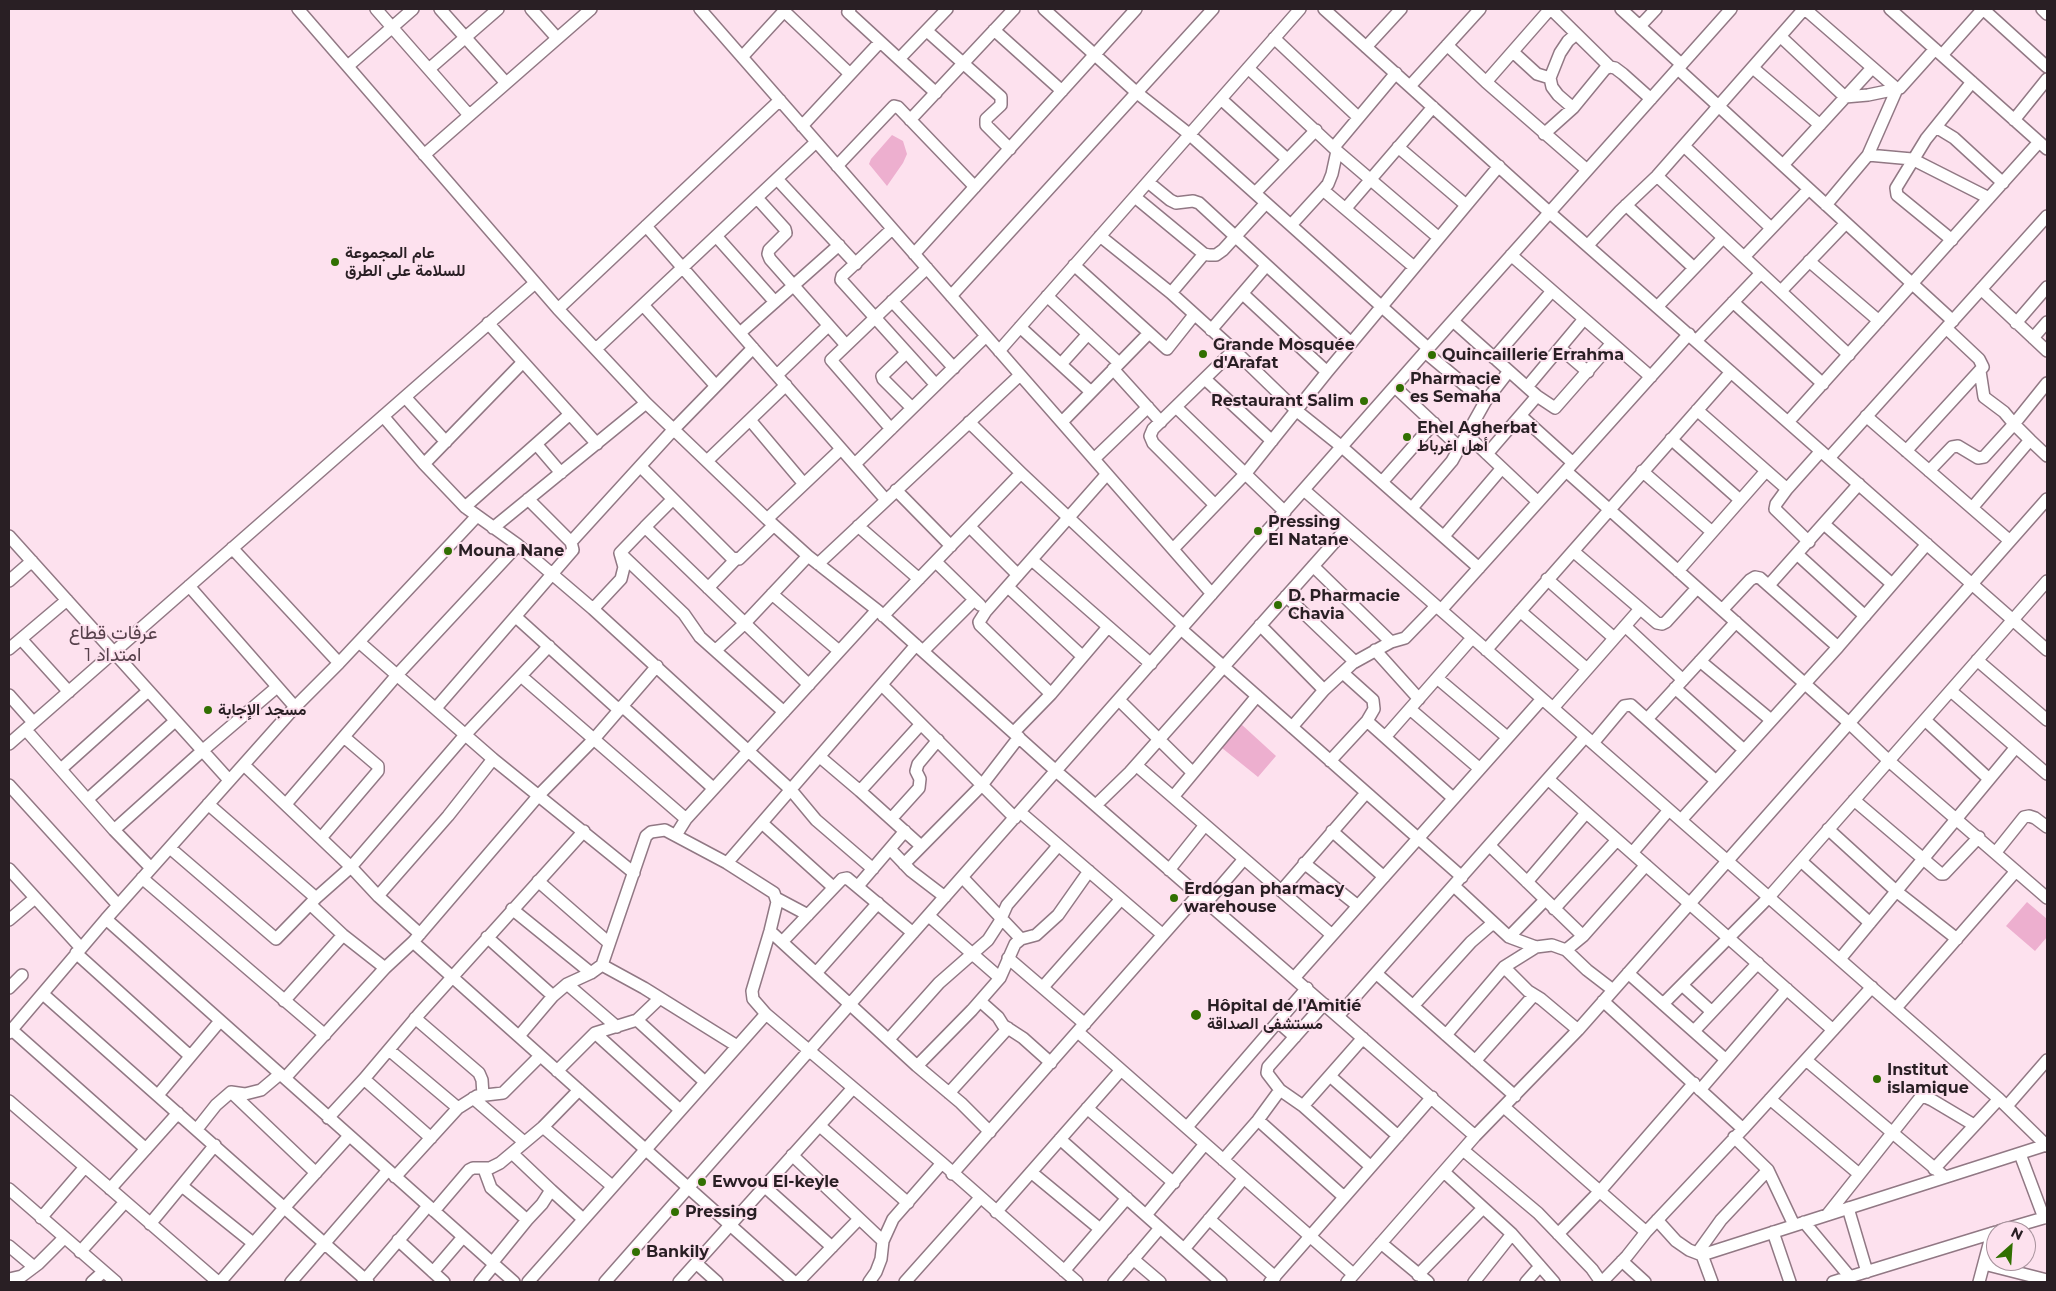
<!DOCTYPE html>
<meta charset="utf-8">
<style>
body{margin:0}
#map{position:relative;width:2056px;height:1291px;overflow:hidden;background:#fde1ee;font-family:Montserrat,sans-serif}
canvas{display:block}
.frame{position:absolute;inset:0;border:10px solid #291f24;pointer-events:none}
.north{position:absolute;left:1986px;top:1221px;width:50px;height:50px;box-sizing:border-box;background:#fde1ee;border:1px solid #a8939d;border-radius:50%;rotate:26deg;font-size:14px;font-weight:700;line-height:20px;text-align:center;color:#291f24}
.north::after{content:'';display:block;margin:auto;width:18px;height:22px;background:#316f01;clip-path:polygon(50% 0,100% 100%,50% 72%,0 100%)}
</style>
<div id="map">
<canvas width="2056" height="1291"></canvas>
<div class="frame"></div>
<div class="north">N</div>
</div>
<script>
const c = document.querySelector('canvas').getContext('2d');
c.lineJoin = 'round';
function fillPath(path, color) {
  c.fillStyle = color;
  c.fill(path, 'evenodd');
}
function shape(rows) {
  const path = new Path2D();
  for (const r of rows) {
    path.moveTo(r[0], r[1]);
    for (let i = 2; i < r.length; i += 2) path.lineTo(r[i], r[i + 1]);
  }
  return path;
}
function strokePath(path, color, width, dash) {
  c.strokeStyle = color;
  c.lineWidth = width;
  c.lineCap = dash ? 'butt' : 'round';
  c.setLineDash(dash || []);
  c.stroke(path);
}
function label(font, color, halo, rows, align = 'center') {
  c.font = font + ' Montserrat,Vazirmatn,sans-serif';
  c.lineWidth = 4;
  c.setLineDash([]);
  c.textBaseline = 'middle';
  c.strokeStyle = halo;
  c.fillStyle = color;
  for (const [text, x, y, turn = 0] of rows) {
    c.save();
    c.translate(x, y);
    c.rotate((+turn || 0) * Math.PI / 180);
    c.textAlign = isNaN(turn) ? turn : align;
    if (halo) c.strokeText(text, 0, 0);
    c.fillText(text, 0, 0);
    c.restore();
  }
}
fillPath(shape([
 [892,135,903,141,907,154,903,163,887,186,869,164,871,159],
 [1241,724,1276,756,1258,777,1222,748],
 [2027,902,2047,919,2047,937,2035,951,2006,926]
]), '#edafcf');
const minor = shape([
 [298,9,558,309,646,403,767,519,808,556,877,610,1056,771,1475,1136],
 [376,9,469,115],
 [440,9,506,83],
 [531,9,557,38],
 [700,9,1212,594],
 [850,9,848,12,850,14,936,93],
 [1044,9,1136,92,1189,134,1429,349],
 [1324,9,1549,212,2047,650],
 [1551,9,1610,67,1615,68,1623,74,1651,99],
 [1621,9,1681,64],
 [1805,9,1897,89,1900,88,1935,49],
 [1890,9,2047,149],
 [1983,9,2047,67],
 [2042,9,2047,14],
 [784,11,850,74],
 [1640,26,1656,9],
 [994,30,1062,91],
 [927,31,1001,97,1001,105,986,119,986,125,1010,149],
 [1780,36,1845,97,1868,95,1897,89,1868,155,1826,205],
 [1274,38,1358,117],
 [1447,45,1486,82,1587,170],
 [1366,47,1401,9],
 [1513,52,1537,74,1550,78],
 [1942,55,1983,9],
 [742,57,786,9],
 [899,59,947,9],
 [348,66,413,9],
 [1248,68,1337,151,1439,238],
 [1753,68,1820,125],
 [429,69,498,9],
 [1678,69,1953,321],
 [1486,82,1550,9],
 [1410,86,1480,9],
 [1221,99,1287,159],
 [1573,108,1558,95,1552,87,1550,78,1560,53,1568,41,1575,35],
 [910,120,1014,9],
 [2014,120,2047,79],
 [802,126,880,42],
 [1936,127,1954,138,2003,183],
 [1544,134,1573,108,1605,69,1610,67],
 [1684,146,1771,228],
 [1334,147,1396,73],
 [1398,147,1466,205],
 [424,155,591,9],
 [1868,155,1912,159,1989,198],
 [1783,165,1872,68],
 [837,166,894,106,898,107,975,187],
 [1657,176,1849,355],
 [777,179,856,264],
 [1148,182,1170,200,1176,203,1193,201,1199,203,1351,343],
 [1323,190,1328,184,1332,174,1337,151],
 [1255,193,1316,130],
 [1135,197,1204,254,1209,255,1216,255,1223,250,1266,203],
 [757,198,785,229,786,233,769,250,768,254,770,259,846,345],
 [1626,205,1694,268],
 [1346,208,1433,107],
 [1291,225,1323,190,1414,267],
 [646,226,886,500],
 [892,229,842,276,841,280,936,385],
 [716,236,775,302],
 [1100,236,1171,293],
 [1952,240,1897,195,1896,188,1926,139,1972,82],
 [1588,245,1620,211,1657,176,1804,9],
 [914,254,1136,9],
 [1204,254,1171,293,1234,350,1297,411,1342,447,1479,568],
 [1511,255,1651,377],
 [1744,257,1808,190],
 [1809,261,1879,321],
 [1074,265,1167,349,1194,315],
 [1981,289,2047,351],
 [1781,291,1846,223],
 [1243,294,1327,372],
 [951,296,1213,9],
 [1047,296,1119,363],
 [892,301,954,368],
 [1733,302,1823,384],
 [643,305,716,386],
 [1657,307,1723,238],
 [558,309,780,100],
 [1453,321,1537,396,1555,408,1612,343],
 [488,323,597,444],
 [2016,323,2047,287],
 [1020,327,1091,392],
 [1211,330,1266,266],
 [740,333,839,245],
 [2033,338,2047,322],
 [1696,341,1761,273],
 [1560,348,1588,372],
 [596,349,816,142],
 [999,351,1300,9],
 [1425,352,1485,402],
 [906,353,882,376,883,379,912,408],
 [1494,358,1552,291],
 [1061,364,1088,334],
 [1113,369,1161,422],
 [777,375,828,326],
 [1205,379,1272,441],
 [1395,387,1460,448],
 [1527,387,1584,319],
 [405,397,446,442],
 [1177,408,1285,512],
 [1697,410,1787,489,1821,451],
 [383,416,424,464,465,507,518,545,593,609,791,790,816,820,873,869],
 [1521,416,1573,463],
 [1866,416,2010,541],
 [750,420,804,484],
 [969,422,1021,473,1184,626],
 [1062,422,1149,333],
 [1788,422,2039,142],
 [891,429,831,360,927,268],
 [1468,436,1538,502],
 [1671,439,1740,500],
 [2030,440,2014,424,2047,383],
 [537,445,561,473],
 [1906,451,1983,367,1979,359,1946,328],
 [1487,454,1537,396],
 [1829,458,2047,216],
 [1094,459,1148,407],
 [707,461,786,385],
 [424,464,523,362],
 [855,464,986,336],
 [641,467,732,558,739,559,773,526],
 [1566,471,1849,723,1889,761,2047,898],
 [1642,471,1712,532],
 [1929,471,1952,447,1958,446,1978,458,1984,457,2014,424,2004,412,1984,397,1980,371],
 [1382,482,1434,423],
 [1787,489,1776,504,1775,509,1809,542],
 [896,490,951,546],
 [1304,490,1999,1099,2047,1146],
 [673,499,645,527,809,685],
 [1215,505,1153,443,1150,436,1153,429,1234,350],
 [465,507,570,414],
 [1412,508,1452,461,1485,402,1509,371],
 [1972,508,2030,440,2047,456],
 [767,519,841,449],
 [1824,524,1892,584],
 [858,526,919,579],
 [970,527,1018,575],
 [493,528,646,403],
 [9,536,229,780],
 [1444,536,1502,468],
 [571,542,674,429,753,348],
 [232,548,339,663],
 [1173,549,1246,473,1327,372,1499,166],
 [1573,551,1657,623,1662,624,1666,622,1697,588],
 [620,553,684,614,700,637,784,712],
 [1797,554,1865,616],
 [1032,560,1151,664],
 [936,562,980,605],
 [818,564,1020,375],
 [1313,566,1391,642],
 [1678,571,1766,471],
 [1547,579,1614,638],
 [9,581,32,561],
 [1769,585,1859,484],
 [189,586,295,707],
 [1008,587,1082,656],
 [708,588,736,559],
 [772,594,839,651],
 [1286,596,1355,662],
 [593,609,621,579,624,567,620,553,645,527],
 [1441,610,1689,334],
 [1722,610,1750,580,1755,577,1760,578,1838,647],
 [1520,611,1587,669],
 [883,616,1021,473],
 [516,617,619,710],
 [1260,625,1324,690],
 [1625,626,1683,680],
 [1181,629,1462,877],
 [21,639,69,692],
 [359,642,493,759,634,873],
 [9,649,67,600],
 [716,650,745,623,808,556],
 [1375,650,1419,699],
 [1486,650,1731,372],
 [923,651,974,600],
 [1977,660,2047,720],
 [1700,661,1771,720],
 [1343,673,1373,700,1374,709,1367,721],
 [521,676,686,819],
 [1437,678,1507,737],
 [882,685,1015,818],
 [1675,688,1744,750],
 [1951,691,2047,774],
 [1051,694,980,625,979,622,986,611,1107,474],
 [9,695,33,722],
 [1119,700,1193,773],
 [622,706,713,788],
 [436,708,573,550,571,542,528,499],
 [1553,708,1640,609],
 [1410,709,1480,769],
 [1647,719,1736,622],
 [1925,720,1989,779],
 [1292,727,1324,690,1353,663,1391,642,1405,638,1436,606],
 [26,730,114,830,151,868],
 [1014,732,1051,694,1108,627],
 [1386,736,1472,638],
 [1593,743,1624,706,1631,705,1716,781],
 [9,744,535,283],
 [820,757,860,791,921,724],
 [1330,761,1367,721,1453,798],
 [244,765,351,867,378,896,420,934],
 [1136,765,1332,935],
 [61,769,148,691],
 [1548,779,1833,1030],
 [9,785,118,905],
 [860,791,921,846],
 [1173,797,1257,696],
 [88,799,175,721],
 [1854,800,1941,874,1944,874,1979,837],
 [208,804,316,898],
 [286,804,397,675,518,545],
 [1096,805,1130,772,1347,528],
 [1020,812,1163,935],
 [891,819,919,788,920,779,916,771,918,764,938,740],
 [1681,820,1838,647,1927,544],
 [762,823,833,887],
 [1828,829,1896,891,1957,939],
 [114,830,202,751,277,687],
 [1332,831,1384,877],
 [676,835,686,819,877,610],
 [321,838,378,771,378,766,344,737],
 [1490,846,1583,936],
 [170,848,276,939,316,898,351,867,465,735,549,646],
 [890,849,911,871,945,897],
 [1996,852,2024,817,2029,816,2035,818,2047,827],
 [1632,853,1669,810],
 [1801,861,1870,923],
 [727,863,916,645],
 [1304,863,1358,906],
 [904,864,982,785,1019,737],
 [9,869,81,948],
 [1169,870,1205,825],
 [962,877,1021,939],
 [142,878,325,1035],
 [538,881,609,943],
 [1527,882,1586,813],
 [858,886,905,831],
 [1454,886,1509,937,1536,947],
 [1281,891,1366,793],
 [378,896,448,816,493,759],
 [776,898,808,915],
 [1207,902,1244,859],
 [311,905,343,935,385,968],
 [512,909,591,973],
 [1554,909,1617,840],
 [929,916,1000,978],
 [106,919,514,1282],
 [9,920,35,898],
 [770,931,917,1066,961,1103,990,1132],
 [487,937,553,996],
 [1509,937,1545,900],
 [413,942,794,1282],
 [782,942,842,879,847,878,913,933],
 [1566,950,1583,936,1646,865],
 [76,953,190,1056],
 [1008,958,1085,1024],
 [1840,959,2016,747],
 [602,965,644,988,737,1046],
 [1504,967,1528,991,1541,999,1578,1030],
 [816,973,878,903],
 [1628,973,1725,1059],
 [1377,974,1515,1096],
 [1294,978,1542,699],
 [567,984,617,1027],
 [1682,985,1711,1011],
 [1043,987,1121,899],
 [9,988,22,975],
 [43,994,368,1282],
 [284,1001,343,935],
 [980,1001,998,1017,1003,1025,1023,1038,1051,1063],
 [1324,1004,1268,1067,1267,1073,1280,1090,1303,1106,1370,1166],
 [1663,1004,1769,897,2047,581],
 [1413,1006,1471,942,1493,923],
 [1896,1008,2016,871],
 [1338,1016,1585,737],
 [415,1018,479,1073,482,1080,483,1095],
 [637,1020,705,1082],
 [1278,1022,1295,1037],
 [12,1030,146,1149],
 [1694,1031,1758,963],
 [1078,1032,1353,1274],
 [9,1033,106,919,295,707,339,663,477,516],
 [595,1033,680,1110],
 [1446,1035,1504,967,1536,947,1552,945,1566,950,1587,970,1613,990],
 [519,1036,553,996,567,984,591,973,602,965,646,836,651,832,665,830,727,863,774,893,777,902,770,931,752,991,753,999,766,1014,942,1163,1077,1282],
 [889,1039,939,983,988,940,999,923,1007,905,1058,846],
 [389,1050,458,1108],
 [1806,1060,1945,1177],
 [1475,1061,1534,995],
 [917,1066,972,1010,1000,978,1015,944,1021,939,1036,935,1058,915,1089,871],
 [557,1071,595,1033,637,1020,660,998],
 [1330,1076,1398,1136],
 [285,1078,385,968,413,942,539,795,594,739,657,666],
 [364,1079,431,1138],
 [1700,1090,1787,989],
 [231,1092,316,1173],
 [949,1093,1008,1028],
 [158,1095,220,1021],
 [473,1098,524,1142],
 [1770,1099,1859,1174],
 [9,1101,218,1282],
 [1303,1106,1363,1038],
 [2007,1106,2047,1060],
 [1504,1107,1646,1232,1743,1129,1603,1001],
 [1087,1108,1174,1183],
 [328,1118,364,1079,419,1014,584,831],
 [1258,1120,1344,1197],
 [820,1126,908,1203],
 [543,1127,612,1186],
 [1187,1127,1307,988],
 [197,1129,216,1105,231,1092,245,1094,261,1090,280,1074],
 [1743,1129,1872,987],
 [1734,1137,1768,1170,1794,1225],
 [1060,1139,1221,1282],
 [1463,1150,1538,1213,1592,1269,1601,1282],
 [512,1153,551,1190,542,1204,527,1220],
 [2020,1154,2044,1218],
 [792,1155,883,1241],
 [1223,1160,1258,1120,1280,1090],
 [484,1169,491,1188,527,1220,492,1263],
 [1934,1169,1999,1099],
 [1031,1172,1100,1229],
 [1444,1172,1512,1234,1554,1282],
 [952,1174,1198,895],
 [395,1177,458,1108,477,1096,503,1093,540,1056],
 [182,1186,253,1243],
 [764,1186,832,1247],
 [9,1189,116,1282],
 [110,1189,178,1113],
 [551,1190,583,1219],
 [1848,1208,1867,1272],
 [434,1211,469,1170,473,1168,490,1168,500,1163,543,1127,579,1090],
 [996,1212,1121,1070],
 [1146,1215,1205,1144],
 [1827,1215,1920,1098,1925,1097,1932,1100,1974,1125],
 [41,1218,85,1167],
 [1209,1219,1275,1277],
 [1657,1220,1676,1241,1689,1250,1702,1255,1712,1282],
 [1804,1222,1850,1277],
 [150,1224,215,1145],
 [1999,1231,2047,1217],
 [1773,1232,1790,1282],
 [1558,1234,1600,1191,1694,1083],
 [398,1240,444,1282],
 [1381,1243,1428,1282],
 [9,1246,34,1267],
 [1184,1249,1244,1178],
 [80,1252,125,1202],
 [1698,1252,1721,1220,1768,1170],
 [1702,1255,2046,1145],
 [1133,1259,1160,1282],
 [1622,1261,1645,1282],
 [696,1263,717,1282],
 [1984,1264,2047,1280],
 [1064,1271,1127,1198],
 [433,1272,463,1237],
 [1418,1275,1483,1208],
 [9,1279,22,1276,38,1264,64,1238],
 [92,1282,103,1272],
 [220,1282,284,1208,349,1136],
 [291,1282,388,1170],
 [363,1282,428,1206],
 [480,1282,494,1265],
 [528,1282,766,1014],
 [605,1282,1425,352,1731,9],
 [679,1282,853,1088],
 [798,1282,859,1219],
 [869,1282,876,1272,881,1259,883,1241,893,1219,942,1163],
 [905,1282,980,1198],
 [1114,1282,1160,1228],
 [1270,1282,1432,1097],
 [1347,1282,1475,1136,1578,1030,2047,499],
 [1474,1282,1512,1234],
 [1526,1282,1540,1266],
 [1602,1282,1627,1256,1646,1232],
 [1833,1282,1996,1232],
 [1979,1282,1992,1233]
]);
strokePath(minor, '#917884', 14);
strokePath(minor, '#fff', 11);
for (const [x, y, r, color] of [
 [335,262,5,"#316f01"],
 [1203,354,5,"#316f01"],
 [1432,355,5,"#316f01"],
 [1400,388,5,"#316f01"],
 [1364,401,5,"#316f01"],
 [1407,437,5,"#316f01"],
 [1258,531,5,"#316f01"],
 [448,551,5,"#316f01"],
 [1278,605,5,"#316f01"],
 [208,710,5,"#316f01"],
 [1174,898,5,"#316f01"],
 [1196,1015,6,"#316f01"],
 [1877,1079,5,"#316f01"],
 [702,1182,5,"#316f01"],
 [675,1212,5,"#316f01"],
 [636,1252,5,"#316f01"]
]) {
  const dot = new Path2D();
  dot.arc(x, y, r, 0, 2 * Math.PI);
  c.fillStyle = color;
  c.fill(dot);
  strokePath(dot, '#fde1ee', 2);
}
label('bold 16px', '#291f24', '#fde1ee', [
 ["عام المجموعة",345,253],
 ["للسلامة على الطرق",345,271],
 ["Grande Mosquée",1213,345],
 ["d'Arafat",1213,363],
 ["Quincaillerie Errahma",1442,355],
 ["Pharmacie",1410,379],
 ["es Semaha",1410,397],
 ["Restaurant Salim",1354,401,"right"],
 ["Ehel Agherbat",1417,428],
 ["أهل اغرباط",1417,446],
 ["Pressing",1268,522],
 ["El Natane",1268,540],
 ["Mouna Nane",458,551],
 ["D. Pharmacie",1288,596],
 ["Chavia",1288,614],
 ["مسجد الإجابة",218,710],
 ["Erdogan pharmacy",1184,889],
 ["warehouse",1184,907],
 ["Hôpital de l'Amitié",1207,1006],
 ["مستشفى الصداقة",1207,1024],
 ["Institut",1887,1070],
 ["islamique",1887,1088],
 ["Ewvou El-keyle",712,1182],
 ["Pressing",685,1212],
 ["Bankily",646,1252]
], 'left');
label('19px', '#56404b', '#fde1ee', [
 ["عرفات قطاع",113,633],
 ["1 امتداد",113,655]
]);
</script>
